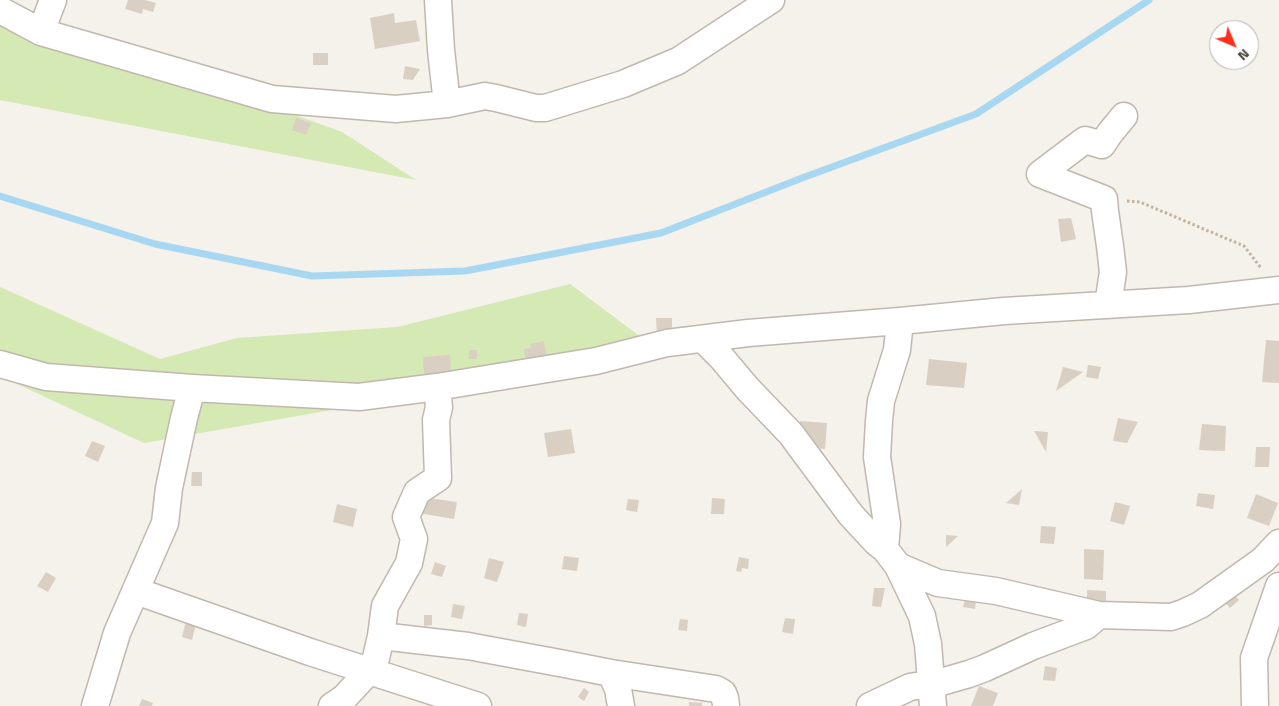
<!DOCTYPE html>
<style>
body{margin:0}
#map{position:relative;width:1279px;height:706px;overflow:hidden;background:#f5f1eb;font-family:"Titillium Web",sans-serif}
canvas{display:block}
.north{position:absolute;left:1209px;top:20px;width:50px;height:50px;box-sizing:border-box;background:#fff;border:1px solid #b6b3af;border-radius:50%;rotate:135deg;font-size:14px;font-weight:700;line-height:20px;text-align:center;color:#494238}
.north::after{content:'';display:block;margin:auto;width:18px;height:22px;background:#fa301d;clip-path:polygon(50% 0,100% 100%,50% 72%,0 100%)}
</style>
<div id="map">
<canvas width="1279" height="706"></canvas>
<div class="north">N</div>
</div>
<script>
const c = document.querySelector('canvas').getContext('2d');
c.lineJoin = 'round';
function fillPath(path, color) {
  c.fillStyle = color;
  c.fill(path, 'evenodd');
}
function shape(rows) {
  const path = new Path2D();
  for (const r of rows) {
    path.moveTo(r[0], r[1]);
    for (let i = 2; i < r.length; i += 2) path.lineTo(r[i], r[i + 1]);
  }
  return path;
}
function strokePath(path, color, width, dash) {
  c.strokeStyle = color;
  c.lineWidth = width;
  c.lineCap = dash ? 'butt' : 'round';
  c.setLineDash(dash || []);
  c.stroke(path);
}
fillPath(shape([
 [0,0,5,0,154,64,342,132,416,180,0,100],
 [570,284,642,338,354,406,144,443,0,376,0,287,160,359,237,338,397,327]
]), '#d4e9b4');
strokePath(shape([
 [0,196,155,244,312,276,465,271,661,233,802,178,976,114,1149,0]
]), '#a8d8f1', 7);
fillPath(shape([
 [128,0,145,0,156,3,153,12,143,9,142,14,125,9],
 [394,13,395,23,416,20,420,41,375,49,370,18],
 [313,53,328,53,328,65,313,65],
 [405,66,420,69,413,80,403,79],
 [296,118,311,123,306,135,292,130],
 [1071,218,1076,239,1061,242,1058,219],
 [656,318,672,318,672,334,657,335],
 [1266,340,1279,341,1279,383,1262,382],
 [544,341,547,358,526,362,524,349,531,348,530,344],
 [469,350,477,350,477,359,469,359],
 [450,355,451,373,424,375,423,357],
 [929,359,967,363,964,388,926,385],
 [1088,365,1101,367,1098,379,1086,377],
 [1063,367,1083,372,1056,391],
 [1118,418,1138,422,1127,443,1113,441],
 [800,421,827,423,825,449,790,446],
 [1202,424,1226,426,1225,451,1199,450],
 [571,429,575,453,548,457,544,433],
 [1034,431,1048,432,1046,452],
 [92,441,105,446,98,462,85,456],
 [1256,447,1270,447,1269,467,1255,467],
 [192,472,202,472,202,486,191,486],
 [1022,489,1019,505,1006,503],
 [1198,493,1215,495,1213,509,1196,506],
 [1256,494,1278,503,1269,526,1247,518],
 [421,497,457,502,454,519,418,513],
 [712,498,725,499,724,514,711,514],
 [628,499,639,500,637,512,626,510],
 [1115,502,1130,506,1124,525,1110,521],
 [337,504,357,509,353,527,333,522],
 [1041,526,1056,527,1054,544,1040,543],
 [946,535,958,536,946,547],
 [1084,549,1104,550,1103,580,1084,579],
 [564,556,579,558,577,571,562,569],
 [739,557,749,559,748,569,742,568,741,572,736,571],
 [489,558,504,562,497,582,484,578],
 [435,562,446,566,442,577,431,574],
 [46,572,56,578,48,592,37,586],
 [874,588,885,588,881,607,872,606],
 [1087,590,1106,591,1106,603,1087,603],
 [1233,593,1239,600,1230,608,1224,601],
 [966,596,976,600,975,609,963,607],
 [453,604,465,606,462,619,451,617],
 [519,613,528,614,526,627,517,625],
 [424,615,432,615,432,625,424,626],
 [785,618,795,619,793,634,782,632],
 [680,619,688,620,687,631,678,630],
 [186,621,196,624,192,640,182,637],
 [1045,666,1057,668,1055,681,1043,680],
 [979,686,998,693,993,706,971,706],
 [584,688,589,692,584,701,578,697],
 [142,699,153,703,152,706,139,706],
 [689,702,702,703,702,706,689,706]
]), '#dacfc3');
const street = shape([
 [438,0,441,50,447,104],
 [0,10,41,32,272,99,396,109,447,104,485,96,496,98,536,108,545,108,623,84,678,61,771,0],
 [41,32,53,0],
 [1108,305,1113,272,1110,246,1105,211,1104,199,1040,174,1085,140,1102,145,1110,133,1124,116],
 [703,339,721,357,747,388,791,434,851,515,876,542,885,549,898,566,922,616,928,644,933,706],
 [0,364,46,377,192,388,359,397,437,387,596,361,667,343,748,333,900,321,1004,311,1189,300,1279,290],
 [885,549,887,524,877,457,879,421,881,401,897,350,900,321],
 [898,566,938,583,996,591,1099,615,1171,617,1183,613,1200,605,1263,560,1279,543],
 [136,591,310,652,478,706],
 [381,636,468,646,565,664,611,673,716,689,723,693,725,698,726,706],
 [611,673,618,689,621,706],
 [95,706,117,633,165,523,169,488,184,418,192,388],
 [332,706,344,698,369,671,376,658,381,636,385,606,409,563,414,539,406,517,417,492,438,478,436,420,439,407,437,387],
 [870,706,910,687,941,682,969,674,985,668,1033,646,1086,626,1099,615],
 [1255,706,1254,658,1279,586]
]);
strokePath(street, '#c1b8ad', 29);
strokePath(shape([
 [1127,201,1140,202,1244,246,1261,268]
]), '#c3b39e', 3, [2.5, 2.5]);
strokePath(street, '#fff', 26);
</script>
